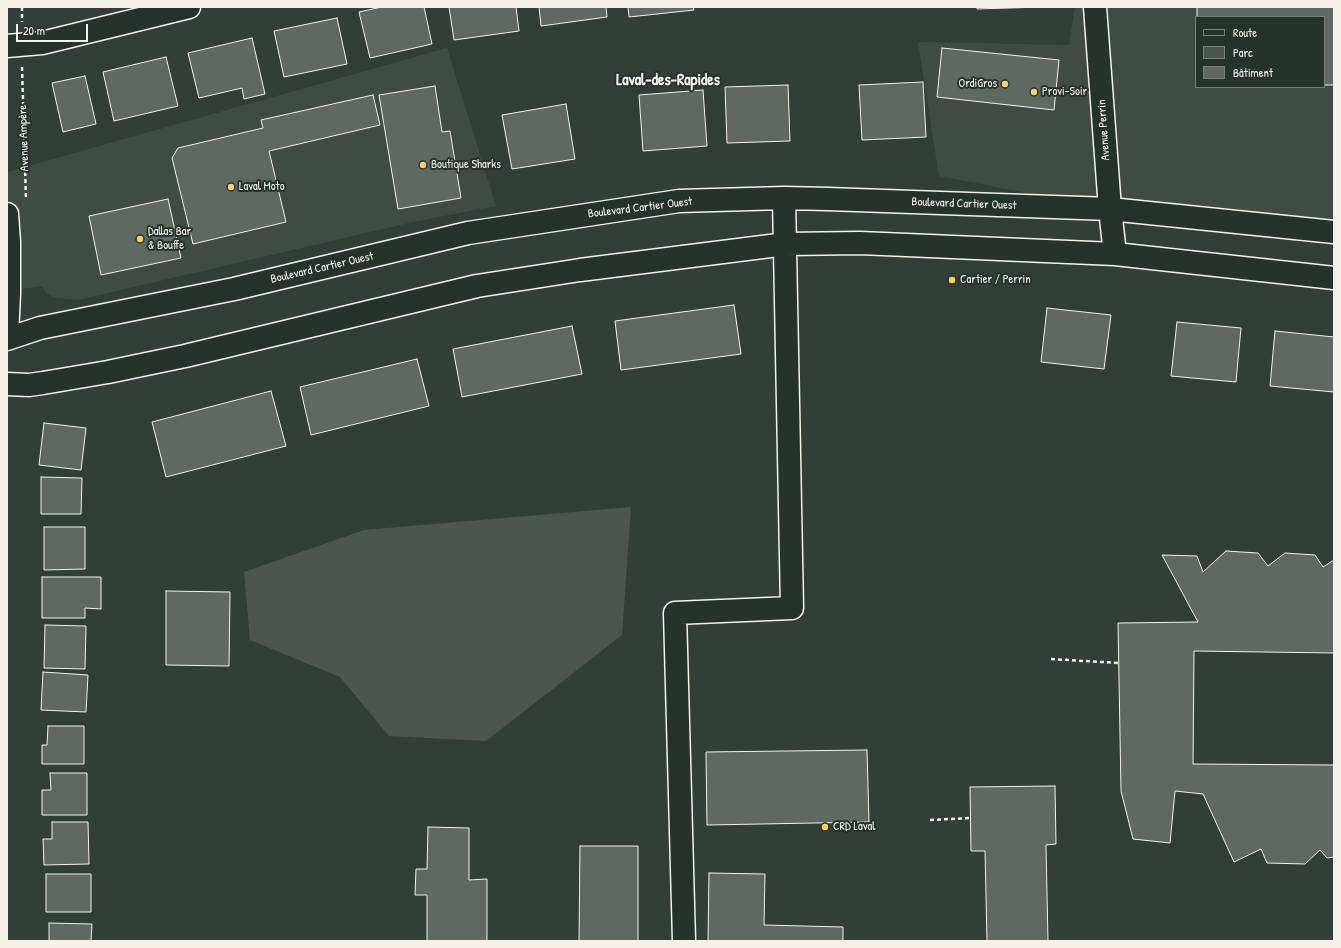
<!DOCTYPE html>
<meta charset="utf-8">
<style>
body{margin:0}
#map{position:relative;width:1341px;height:948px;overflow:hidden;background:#323e38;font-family:"Patrick Hand",sans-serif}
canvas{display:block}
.frame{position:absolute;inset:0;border:8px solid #f4f1e8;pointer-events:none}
.legend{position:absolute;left:1195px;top:16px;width:130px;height:72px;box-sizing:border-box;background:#26332d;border:1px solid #787f78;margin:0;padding:5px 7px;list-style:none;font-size:12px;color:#f4f1e8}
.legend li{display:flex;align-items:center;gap:8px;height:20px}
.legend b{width:20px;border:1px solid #787f78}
.scale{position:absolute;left:16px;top:24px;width:72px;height:18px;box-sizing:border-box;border:2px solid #f4f1e8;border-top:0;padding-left:5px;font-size:12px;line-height:14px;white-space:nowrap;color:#f4f1e8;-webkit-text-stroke:3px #26332d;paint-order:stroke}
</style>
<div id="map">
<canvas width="1341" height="948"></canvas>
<div class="frame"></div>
<ul class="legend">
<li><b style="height:5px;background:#26332d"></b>Route</li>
<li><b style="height:11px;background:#4c564f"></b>Parc</li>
<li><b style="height:11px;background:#5f6861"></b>Bâtiment</li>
</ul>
<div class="scale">20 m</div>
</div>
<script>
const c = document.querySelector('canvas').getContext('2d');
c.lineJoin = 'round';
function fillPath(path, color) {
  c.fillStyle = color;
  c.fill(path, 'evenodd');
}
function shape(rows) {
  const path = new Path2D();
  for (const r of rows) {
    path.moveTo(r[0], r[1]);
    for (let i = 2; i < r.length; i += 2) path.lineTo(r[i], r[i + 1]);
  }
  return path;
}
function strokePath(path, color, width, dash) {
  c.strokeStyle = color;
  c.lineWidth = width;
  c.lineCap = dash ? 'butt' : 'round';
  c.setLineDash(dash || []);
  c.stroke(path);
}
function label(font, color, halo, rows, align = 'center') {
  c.font = font + ' "Patrick Hand",sans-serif';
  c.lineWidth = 4;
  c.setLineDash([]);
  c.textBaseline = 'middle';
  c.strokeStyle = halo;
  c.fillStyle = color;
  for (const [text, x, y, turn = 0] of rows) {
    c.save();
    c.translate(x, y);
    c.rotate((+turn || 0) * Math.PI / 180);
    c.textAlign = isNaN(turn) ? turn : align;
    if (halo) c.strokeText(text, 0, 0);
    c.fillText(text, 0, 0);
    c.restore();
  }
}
fillPath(shape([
 [1075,7,1334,7,1334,232,1110,209,939,176,918,42,1069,45],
 [1196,17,1324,17,1324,87,1196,87],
 [447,48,496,206,413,222,78,300,55,298,47,294,42,286,7,291,7,172]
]), '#404b44');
fillPath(shape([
 [631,507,622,635,486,741,389,736,340,677,250,640,244,572,364,530]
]), '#4c564f');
const building = shape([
 [382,7,424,7,432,44,370,58,359,12,382,7],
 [449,7,516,7,519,31,454,40,449,7],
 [539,7,606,7,607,17,541,26,539,7],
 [628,7,693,7,694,10,629,17,628,7],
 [977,7,1042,7,977,9,977,7],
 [1197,7,1334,7,1334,85,1324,85,1324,17,1197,17,1197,7],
 [337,18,347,64,284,77,274,31,337,18],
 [252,38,265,94,244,99,242,88,199,98,188,53,252,38],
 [942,48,1059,60,1054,110,937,97,942,48],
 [166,57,178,106,114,121,103,72,166,57],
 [85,76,96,124,63,132,52,83,85,76],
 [923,82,926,137,862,140,859,85,923,82],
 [788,85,790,141,727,143,725,87,788,85],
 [435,86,442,132,450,131,461,198,398,209,379,95,435,86],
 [703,90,707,146,643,151,639,95,703,90],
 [373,95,380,125,269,151,286,222,193,244,172,158,178,148,263,128,261,120,373,95],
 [566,104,575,159,512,169,502,115,566,104],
 [168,199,181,258,101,275,89,216,168,199],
 [734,305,741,354,621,370,615,321,734,305],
 [1047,308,1111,315,1104,369,1041,362,1047,308],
 [1177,322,1241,328,1236,382,1171,376,1177,322],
 [572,326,582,374,462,397,453,349,572,326],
 [1275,331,1334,337,1334,392,1270,386,1275,331],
 [417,359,429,406,311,435,300,387,417,359],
 [271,391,286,446,166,477,152,422,271,391],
 [44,423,86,428,81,470,39,465,44,423],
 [41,477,82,478,81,514,41,514,41,477],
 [44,527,85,527,85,569,44,570,44,527],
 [1226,551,1258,553,1268,566,1285,553,1315,555,1323,567,1334,560,1334,653,1194,651,1193,764,1334,765,1334,857,1327,858,1320,850,1305,864,1267,863,1261,849,1234,862,1203,794,1175,791,1170,843,1133,839,1121,791,1118,623,1198,622,1162,555,1197,556,1203,572,1226,551],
 [42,577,101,577,101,609,85,608,85,618,42,618,42,577],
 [166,591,230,592,229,666,166,665,166,591],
 [45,625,86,626,85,669,44,668,45,625],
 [43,672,88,675,86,712,41,710,43,672],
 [48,726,84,726,84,764,42,764,42,745,47,745,48,726],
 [867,750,869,822,707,825,706,752,867,750],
 [50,773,87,773,87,815,42,815,42,790,51,790,50,773],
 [1055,786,1056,844,1046,845,1048,941,987,941,985,851,971,851,970,787,1055,786],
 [52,822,88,822,89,864,44,865,43,839,52,839,52,822],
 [428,827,469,828,469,880,487,879,487,941,427,941,427,895,415,895,416,869,427,869,428,827],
 [580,846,638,846,638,941,579,941,580,846],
 [709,873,765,874,764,925,843,927,843,941,708,941,709,873],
 [46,874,91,874,91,912,46,912,46,874],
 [49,923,92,924,91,941,49,941,49,923]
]);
fillPath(building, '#5f6861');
strokePath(building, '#f4f1e8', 1);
const minor = shape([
 [1095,7,1110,209,1115,254],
 [7,46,42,43,189,7],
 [7,214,9,242,9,294,7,336],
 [7,339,40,328,234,289,468,233,679,201,784,198,828,199,1110,209,1334,232],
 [7,384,29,385,43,383,108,372,185,356,477,286,580,270,786,244,860,243,1115,254,1334,278],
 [684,941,675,613,792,608,784,198]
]);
strokePath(minor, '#f4f1e8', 25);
strokePath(shape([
 [22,7,22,22],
 [22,67,26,200],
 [1051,659,1119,663],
 [930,820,971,818]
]), '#f4f1e8', 2.5, [4, 3]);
strokePath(minor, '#26332d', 22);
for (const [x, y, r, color] of [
 [1005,84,4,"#ffd166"],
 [1034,92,4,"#ffd166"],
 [423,165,4,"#ffd166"],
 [231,187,4,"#ffd166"],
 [140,239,4,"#ffd166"],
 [952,280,4,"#ffd166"],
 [825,827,4,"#ffd166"]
]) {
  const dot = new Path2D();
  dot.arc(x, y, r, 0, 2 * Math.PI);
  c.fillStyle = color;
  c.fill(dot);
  strokePath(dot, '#26332d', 1.5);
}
label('12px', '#f4f1e8', '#26332d', [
 ["OrdiGros",997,84,"right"],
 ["Provi-Soir",1042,92],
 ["Boutique Sharks",431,165],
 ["Laval Moto",239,187],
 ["Dallas Bar",148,232],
 ["& Bouffe",148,246],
 ["Cartier / Perrin",960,280],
 ["CRD Laval",833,827]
], 'left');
label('12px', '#f4f1e8', '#26332d', [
 ["Avenue Perrin",1104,130,-94],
 ["Avenue Ampère",24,138,-92],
 ["Boulevard Cartier Ouest",964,204,2],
 ["Boulevard Cartier Ouest",640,208,-7],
 ["Boulevard Cartier Ouest",322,268,-13]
]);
label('bold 16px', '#f4f1e8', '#26332d', [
 ["Laval-des-Rapides",668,81]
]);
</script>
